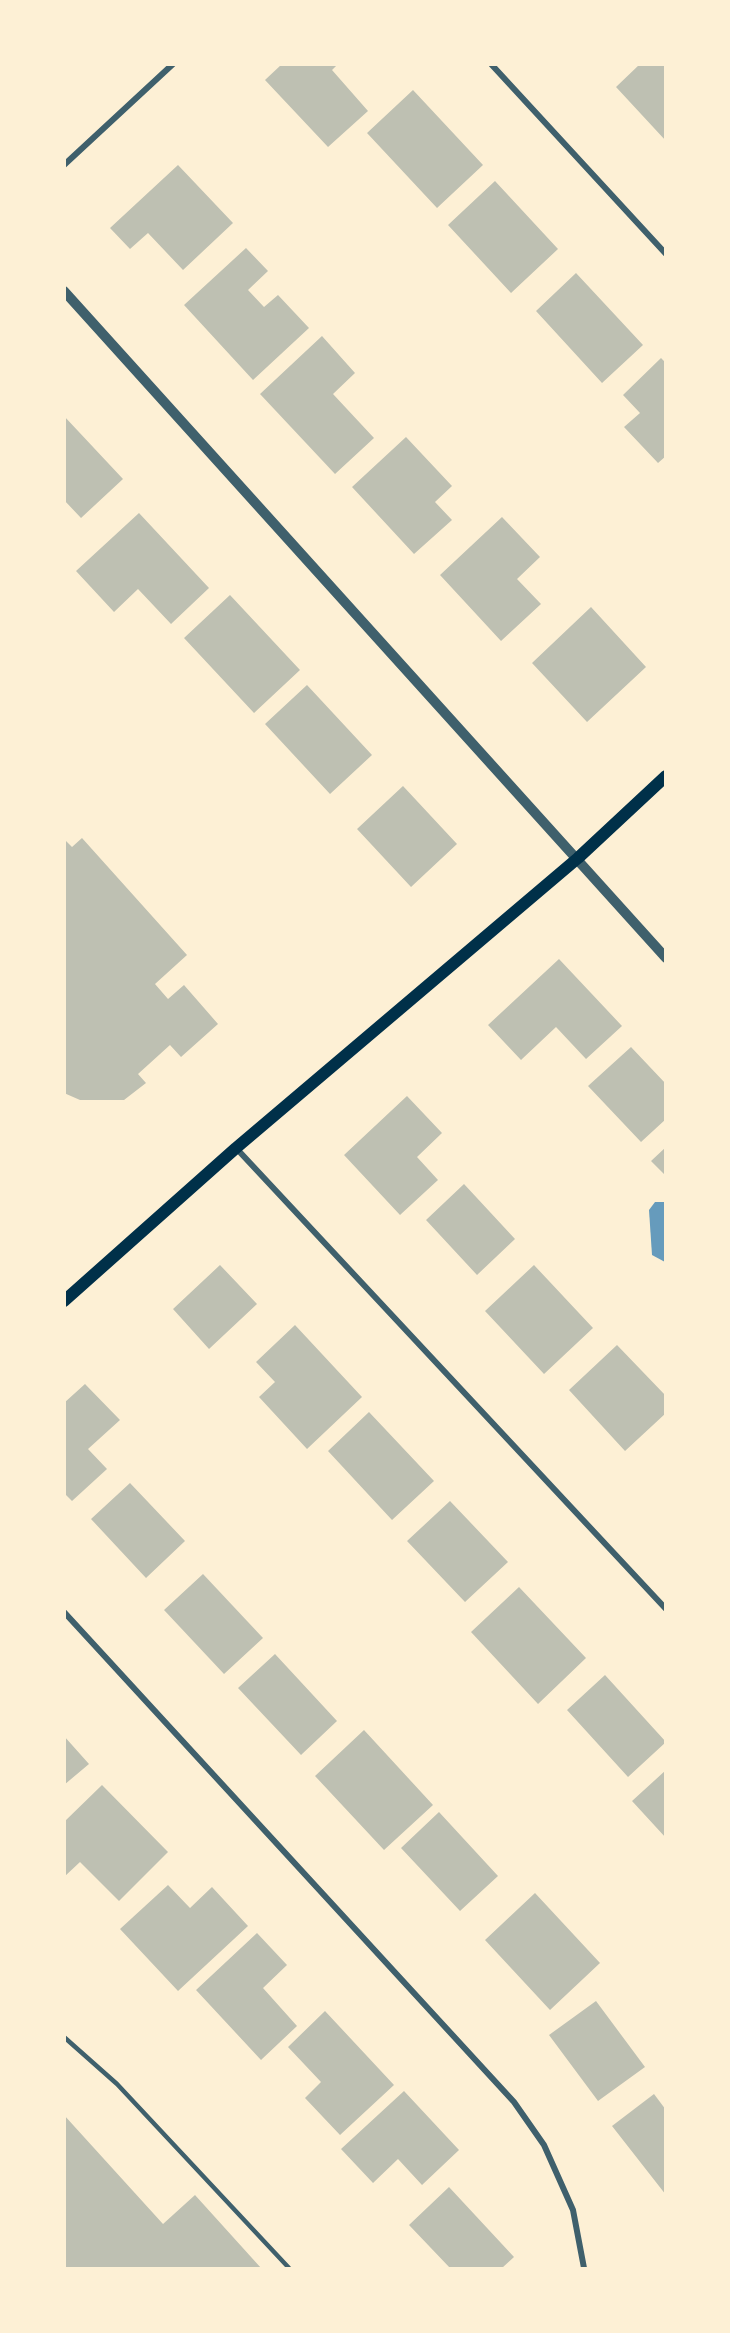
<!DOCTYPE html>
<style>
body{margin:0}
#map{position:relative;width:730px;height:2333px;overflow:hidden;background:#fdf0d5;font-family:Lora,serif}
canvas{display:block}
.frame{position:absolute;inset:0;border:66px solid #fdf0d5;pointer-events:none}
</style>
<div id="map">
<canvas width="730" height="2333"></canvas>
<div class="frame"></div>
</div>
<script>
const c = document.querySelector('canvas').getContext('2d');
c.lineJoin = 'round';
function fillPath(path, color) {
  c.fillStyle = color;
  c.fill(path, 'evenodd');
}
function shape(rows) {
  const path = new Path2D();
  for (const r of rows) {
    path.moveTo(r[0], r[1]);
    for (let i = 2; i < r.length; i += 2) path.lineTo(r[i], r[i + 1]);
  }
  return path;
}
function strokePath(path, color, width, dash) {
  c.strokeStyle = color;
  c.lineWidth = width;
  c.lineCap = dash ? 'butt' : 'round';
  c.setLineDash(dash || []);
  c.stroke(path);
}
fillPath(shape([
 [655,1202,665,1202,665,1262,652,1255,649,1210]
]), '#669bbc');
fillPath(shape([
 [282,64,338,64,332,70,368,111,328,147,265,80],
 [640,64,666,66,666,141,616,87],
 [413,90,483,165,437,208,367,133],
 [178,165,233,223,183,270,148,233,130,249,110,228],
 [495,181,558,249,511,293,448,225],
 [246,248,268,271,248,290,264,307,278,295,309,328,253,380,184,305],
 [576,273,643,345,602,383,536,311],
 [322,336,355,373,333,394,374,438,335,474,260,394],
 [661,358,666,363,666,456,658,463,624,427,640,413,623,395],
 [64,416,123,479,81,518,64,500],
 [406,437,452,486,435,502,452,520,414,554,352,487],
 [139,513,209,588,171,624,138,589,114,612,76,571],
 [502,517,540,557,517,579,541,604,501,641,440,575],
 [230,595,300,670,254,713,184,638],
 [591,607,646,667,587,722,532,663],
 [307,685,372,755,330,794,265,724],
 [403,786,457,844,411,887,357,829],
 [82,838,187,955,155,984,168,999,184,985,218,1024,181,1057,170,1045,138,1074,146,1083,124,1100,80,1100,64,1093,64,839,72,847],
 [559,959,622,1026,586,1059,556,1027,521,1060,488,1025],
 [631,1047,666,1084,666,1119,641,1142,588,1086],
 [407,1096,442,1133,417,1157,438,1180,400,1215,344,1155],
 [666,1147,666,1176,651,1161],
 [464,1184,515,1239,477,1275,426,1220],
 [220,1265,257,1304,209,1349,173,1309],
 [534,1265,593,1328,544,1374,485,1311],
 [295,1325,362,1397,307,1449,259,1397,275,1382,256,1362],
 [617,1345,666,1396,666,1413,625,1451,569,1390],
 [85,1384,120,1420,88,1449,107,1469,72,1501,64,1493,64,1403],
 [369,1412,434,1481,392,1520,328,1451],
 [130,1483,185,1541,146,1578,91,1519],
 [450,1501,508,1562,465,1602,407,1541],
 [203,1574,263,1638,224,1674,164,1610],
 [519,1587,586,1658,538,1704,471,1632],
 [275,1654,337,1721,301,1755,238,1688],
 [605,1675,666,1742,628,1777,567,1710],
 [364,1730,433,1805,384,1850,315,1776],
 [64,1736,89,1764,64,1785],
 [666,1770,666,1838,632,1801],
 [102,1785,168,1852,119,1901,80,1862,64,1877,64,1822],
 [439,1812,498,1876,460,1911,401,1848],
 [168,1885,190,1908,212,1887,248,1926,178,1991,120,1929],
 [535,1893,600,1963,550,2010,485,1940],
 [257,1933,287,1965,263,1988,297,2026,261,2060,196,1990],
 [596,2001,645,2067,598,2101,549,2035],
 [325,2011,394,2085,340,2135,305,2098,321,2082,288,2047],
 [404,2091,459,2150,422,2185,398,2159,373,2183,341,2149],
 [654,2094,666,2110,666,2195,612,2126],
 [64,2115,163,2224,195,2195,261,2268,64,2268],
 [449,2187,514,2257,502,2268,450,2268,409,2225]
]), '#bec0b2');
strokePath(shape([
 [64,2037,117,2084,289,2268]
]), '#3f606c', 4.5);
strokePath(shape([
 [491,64,666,254],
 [64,165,173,64],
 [236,1148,666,1609],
 [64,1612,514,2102,544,2145,573,2210,584,2268]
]), '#3f606c', 6);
strokePath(shape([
 [64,291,666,958]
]), '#3f606c', 10);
strokePath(shape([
 [64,1301,236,1148,578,858,666,776]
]), '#003049', 12);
</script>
